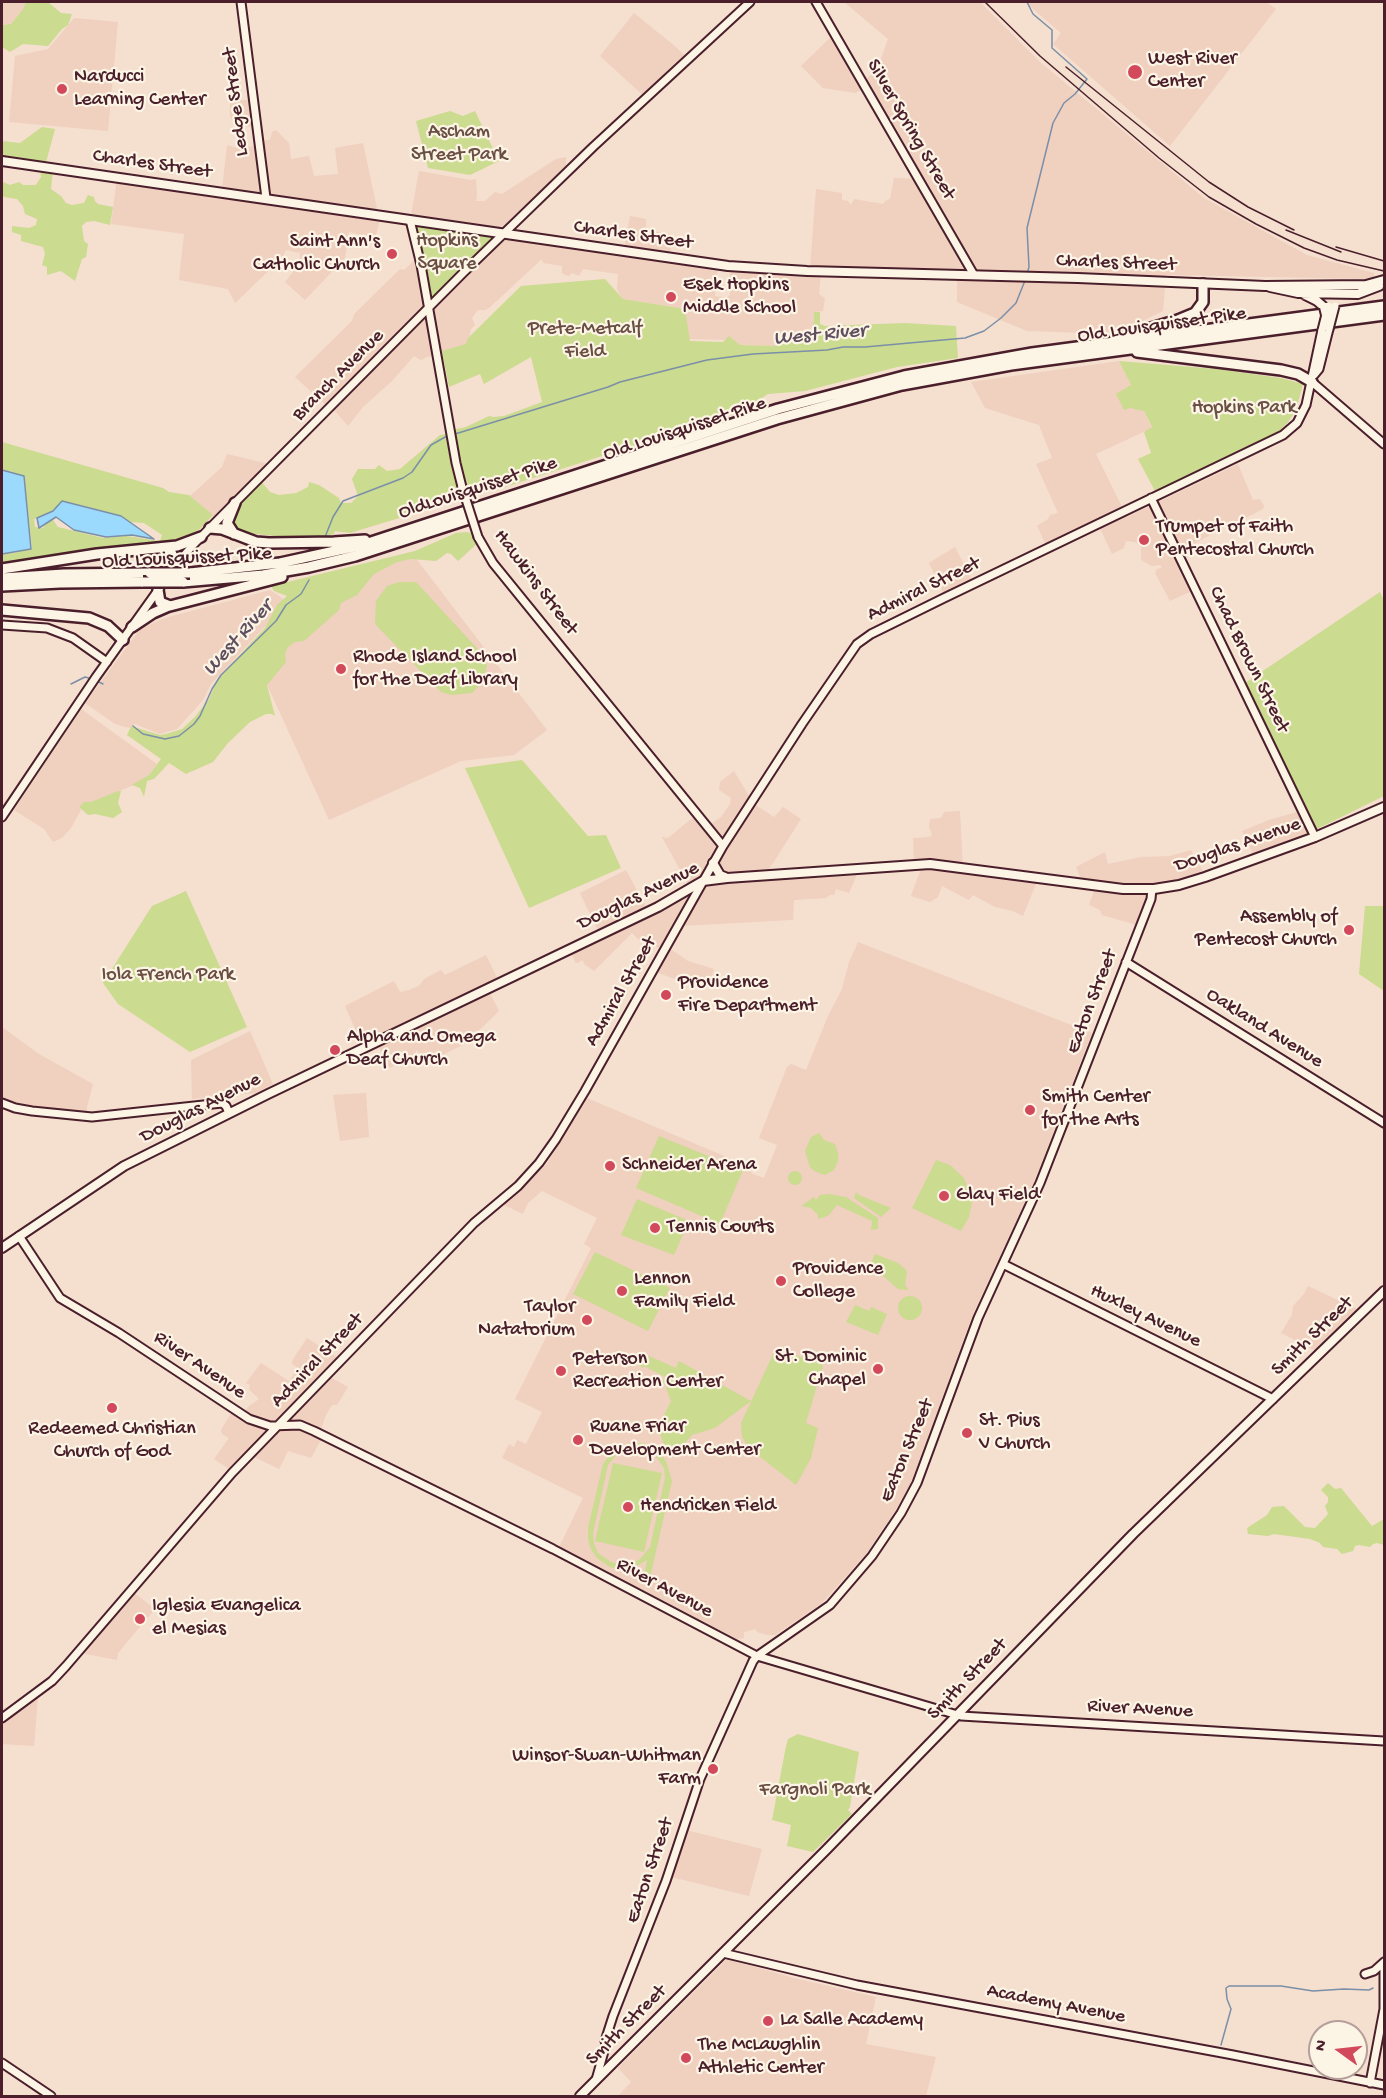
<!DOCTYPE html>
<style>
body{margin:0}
#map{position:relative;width:1386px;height:2098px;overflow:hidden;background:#f5dfcf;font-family:"Gochi Hand",sans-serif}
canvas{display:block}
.frame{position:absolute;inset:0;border:3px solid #4a1f2b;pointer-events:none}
.north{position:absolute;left:1308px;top:2020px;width:60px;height:60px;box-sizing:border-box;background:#fcf5e5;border:2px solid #b59f9b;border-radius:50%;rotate:285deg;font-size:16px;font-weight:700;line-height:24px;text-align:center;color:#4a1f2b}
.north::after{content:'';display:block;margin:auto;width:21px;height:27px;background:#d1495b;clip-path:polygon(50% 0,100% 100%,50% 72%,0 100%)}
</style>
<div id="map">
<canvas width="1386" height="2098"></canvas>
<div class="frame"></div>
<div class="north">N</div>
</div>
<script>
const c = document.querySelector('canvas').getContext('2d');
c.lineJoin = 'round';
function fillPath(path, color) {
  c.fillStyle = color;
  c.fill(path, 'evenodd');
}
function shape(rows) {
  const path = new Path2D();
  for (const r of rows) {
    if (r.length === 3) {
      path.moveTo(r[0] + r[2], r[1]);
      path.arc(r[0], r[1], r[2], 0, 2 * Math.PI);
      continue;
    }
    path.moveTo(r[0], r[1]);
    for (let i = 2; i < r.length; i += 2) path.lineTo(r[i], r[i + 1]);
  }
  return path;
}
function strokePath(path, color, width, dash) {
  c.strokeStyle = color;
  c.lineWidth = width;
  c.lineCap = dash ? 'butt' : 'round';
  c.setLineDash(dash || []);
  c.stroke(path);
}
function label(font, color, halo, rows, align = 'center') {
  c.font = font + ' "Gochi Hand",sans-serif';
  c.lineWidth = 4.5;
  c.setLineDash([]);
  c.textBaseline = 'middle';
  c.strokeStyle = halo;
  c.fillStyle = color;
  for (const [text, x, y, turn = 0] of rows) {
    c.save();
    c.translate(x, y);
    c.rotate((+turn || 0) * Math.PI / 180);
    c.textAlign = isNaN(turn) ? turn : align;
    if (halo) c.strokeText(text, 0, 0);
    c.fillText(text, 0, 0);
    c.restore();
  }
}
fillPath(shape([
 [2,2,26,2,23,9,11,24,2,25],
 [844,2,980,2,1040,62,1204,198,1307,255,1374,273,1374,279,1166,275,1163,311,1116,334,1027,331,957,302,957,269,877,273,821,272,819,294,825,298,823,311,814,312,813,333,799,339,779,339,777,346,740,345,736,343,732,338,729,340,689,339,684,309,622,299,617,289,618,274,583,269,579,276,572,273,569,276,565,275,562,273,562,266,543,263,542,259,489,308,485,310,478,310,472,318,475,325,471,329,468,346,438,352,437,355,427,357,421,360,414,356,392,381,363,407,348,426,335,411,329,408,295,377,352,321,354,314,400,269,404,270,417,258,430,306,505,235,410,220,419,171,470,180,476,179,477,196,476,201,485,201,495,192,502,194,556,159,566,157,566,166,518,213,522,218,508,233,624,250,630,216,646,219,646,230,672,234,670,257,624,252,624,255,718,268,715,296,726,298,730,295,730,266,810,268,816,189,842,193,842,200,848,201,851,205,854,199,883,204,885,201,890,199,894,178,922,179,867,87,855,93,823,88,801,66,835,33,865,80,874,72,882,56,888,39],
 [1027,2,1266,2,1276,9,1170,146,1053,44,1061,33,1026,3],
 [634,13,676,47,689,60,647,99,600,56],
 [74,18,118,22,108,131,9,122,15,56,48,49],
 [239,100,252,100,256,127,235,126,230,116,230,102],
 [276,130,289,143,291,159,309,156,314,176,338,174,335,148,363,143,378,213,381,216,375,238,349,232,345,258,305,300,285,282,299,264,300,253,286,250,282,258,235,303,228,289,179,280,184,234,111,224,117,178,222,190,227,145,238,148,257,146,258,141,270,140,272,132],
 [1119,361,1152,428,1096,454,1127,517,1238,464,1253,500,1260,499,1264,506,1263,509,1238,522,1226,526,1180,552,1196,589,1170,601,1155,573,1157,569,1162,568,1160,565,1152,566,1141,560,1141,547,1135,542,1126,541,1124,548,1112,554,1099,526,1048,549,1037,526,1048,519,1050,515,1058,513,1036,464,1052,458,1039,425,985,408,971,382],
 [227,454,265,463,271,467,223,525,190,496,222,467],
 [955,547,974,584,944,594,929,563],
 [411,552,547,730,514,755,461,761,329,820,253,654,327,582],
 [270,590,288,602,211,684,203,700,177,729,160,734,135,724,129,728,115,724,85,703,141,628,165,618],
 [81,709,157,764,149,775,134,785,79,807,81,810,71,828,62,838,53,842,44,829,14,810],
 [734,771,754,804,774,817,783,807,801,819,766,874,859,870,849,893,836,889,834,895,830,895,826,898,794,900,793,920,791,920,681,926,669,948,688,961,714,969,710,984,700,981,690,981,689,984,658,973,656,971,665,953,657,947,641,942,632,933,594,971,584,964,583,960,577,963,575,962,570,949,599,933,580,893,626,870,648,911,690,888,662,837,668,838,697,814,708,826,721,817,730,804,731,798,719,790,720,782],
 [1304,810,1317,837,1255,858,1242,831,1269,820],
 [960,811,963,868,1038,879,1023,916,1013,911,995,907,973,895,969,900,942,886,938,897,930,902,911,896,922,866,914,865,913,838,929,837,932,835,929,827,930,819,941,818,944,812],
 [1191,850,1205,875,1157,889,1154,901,1141,929,1133,924,1102,915,1100,910,1089,905,1095,888,1083,884,1076,867,1105,852,1108,864,1141,857,1170,856],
 [858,942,1092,1033,1030,1192,973,1314,910,1485,895,1511,866,1554,822,1603,775,1635,767,1635,757,1632,756,1629,744,1632,744,1638,737,1639,559,1547,583,1498,502,1458,509,1444,514,1447,517,1440,526,1444,542,1412,515,1399,591,1248,584,1244,597,1218,542,1191,528,1203,523,1214,504,1205,522,1190,548,1162,587,1098,743,1164,753,1174,764,1178,777,1145,759,1138,787,1067,791,1064,806,1070,828,1016,842,989,849,962],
 [486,955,499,982,488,989,499,1011,466,1043,429,1062,416,1050,415,1058,389,1068,377,1043,363,1047,345,1006,394,981,400,992,409,990,419,986,424,979,441,970,445,975],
 [2,1027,39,1054,93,1084,87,1107,87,1117,2,1103],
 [250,1031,273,1084,256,1093,192,1099,191,1060],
 [366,1093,369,1137,340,1141,333,1095],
 [1308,1286,1363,1312,1320,1353,1281,1333,1292,1315,1293,1306,1304,1294],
 [307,1338,341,1360,330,1377,348,1387,337,1405,332,1405,326,1415,320,1432,323,1436,311,1458,288,1451,279,1469,252,1456,235,1473,214,1459,229,1438,222,1434,221,1430,233,1410,242,1415,249,1406,259,1399,249,1389,250,1385,246,1383,261,1363,289,1381,298,1368,292,1364,293,1359],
 [132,1591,155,1609,118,1653,117,1660,81,1653],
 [36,1691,38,1697,34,1746,2,1744,2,1716],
 [686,1830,762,1849,749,1896,671,1877],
 [727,1959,794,1978,876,1997,866,2044,936,2057,926,2096,618,2096,631,2082,618,2068]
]), '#f0d0bf');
fillPath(shape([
 [26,2,48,2,61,13,72,14,68,25,62,29,48,46,23,44,10,52,2,47,2,25,11,24,23,9],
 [450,111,463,116,475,111,499,161,470,175,428,168,416,121],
 [42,127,55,129,45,166,53,168,51,189,61,196,66,203,72,205,84,203,88,195,94,197,95,201,98,204,113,207,110,225,94,221,86,222,82,226,84,241,88,244,86,257,82,259,75,281,61,271,47,275,47,267,42,265,45,254,43,247,21,241,21,235,12,232,12,226,29,228,36,225,37,219,25,214,23,206,17,199,4,197,2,195,2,184,3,182,10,185,19,182,23,185,36,185,41,177,40,166,2,160,2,141,20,143],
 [415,224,498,237,433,300],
 [605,279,623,299,685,309,690,341,723,342,729,336,740,345,777,346,779,339,799,339,801,332,813,332,814,312,820,312,820,324,825,326,905,323,956,326,958,358,897,367,805,391,768,394,750,406,708,422,502,488,472,495,464,493,451,498,443,498,419,512,350,533,335,531,334,534,322,538,295,538,236,532,226,521,231,512,260,480,270,492,279,495,296,493,308,487,309,482,319,485,339,498,341,503,351,503,358,496,352,479,358,469,375,469,379,465,387,471,400,469,440,435,451,433,452,430,466,427,489,416,493,417,504,416,542,402,531,357,484,384,480,374,449,387,442,351,466,344,468,338,521,286],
 [1119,361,1216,369,1281,378,1303,384,1296,410,1288,422,1277,433,1155,491,1138,459,1151,453,1144,432,1152,427,1144,411,1130,408,1124,410,1116,394,1131,385],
 [2,442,163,488,169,492,189,495,213,515,200,529,184,538,174,540,176,541,160,544,130,545,79,551,2,565,2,554,14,553,32,548,25,482,10,471,2,472],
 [69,502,73,506,129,522,144,523,162,535,160,541,127,536,103,538,58,527,53,520,48,520,43,528,35,527,34,519,40,518],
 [466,532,476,534,479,542,458,561,451,554,447,553,436,561,411,559,397,562,374,574,357,595,341,603,339,610,304,641,295,642,288,647,285,654,286,662,267,685,275,716,272,714,266,714,250,722,228,743,213,762,186,774,169,763,154,779,147,781,144,797,140,788,132,785,149,775,161,759,127,735,131,726,160,735,166,734,182,729,195,717,209,699,218,678,265,628,277,605,287,596,274,591,271,586,415,551,456,533],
 [399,582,416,582,485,657,487,666,482,683,472,693,451,695,441,692,375,624,376,601,387,586],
 [1380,592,1384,600,1384,796,1317,829,1245,683],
 [522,760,588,836,606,835,621,868,529,908,465,768],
 [118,791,121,791,118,803,122,812,113,818,95,814,88,815,79,807,84,802,91,802],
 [186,891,247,1027,190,1052,118,1004,103,983,152,906],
 [1365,906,1384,906,1384,991,1359,974],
 [819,1133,824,1140,835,1144,838,1153,838,1161,834,1170,825,1175,814,1171,810,1167,805,1151,811,1137],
 [659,1136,743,1170,720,1224,636,1188],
 [936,1160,950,1165,964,1178,968,1189,972,1203,969,1217,961,1231,912,1208],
 [795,1178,7],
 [856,1192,859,1195,891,1208,881,1217,854,1198],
 [829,1194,846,1197,878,1218,878,1229,871,1230,872,1221,837,1205,828,1216,818,1219,818,1215,811,1208,801,1206,814,1197,816,1200,820,1195],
 [637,1199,689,1221,674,1255,621,1235],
 [595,1252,670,1288,648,1331,573,1294],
 [875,1254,898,1263,905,1269,907,1272,905,1285,909,1290,898,1289,881,1274,869,1268],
 [910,1308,12],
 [855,1305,869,1311,871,1307,887,1314,878,1335,846,1322],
 [776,1348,823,1365,806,1423,818,1428,811,1458,796,1485,750,1449,742,1437,741,1423],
 [649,1356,676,1368,679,1361,751,1401,715,1428,692,1435,676,1453,665,1447,660,1434,660,1423,671,1401,666,1388,667,1386,662,1383,665,1377,644,1366,643,1368,638,1365,640,1360],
 [631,1443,643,1443,659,1452,666,1461,672,1481,649,1582,643,1580,647,1560,631,1569,621,1570,610,1567,597,1558,591,1549,588,1539,588,1528,603,1464,614,1449],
 [631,1448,642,1448,655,1455,664,1468,665,1478,650,1547,640,1559,631,1564,621,1565,611,1562,598,1553,594,1544,593,1533,608,1465,617,1454],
 [613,1463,662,1473,644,1552,595,1541],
 [1328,1483,1335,1489,1341,1488,1372,1526,1384,1519,1384,1545,1377,1543,1373,1544,1370,1547,1359,1545,1355,1546,1353,1551,1342,1554,1337,1549,1323,1547,1320,1543,1310,1539,1274,1534,1268,1536,1248,1534,1247,1528,1267,1515,1272,1507,1284,1506,1305,1527,1315,1528,1328,1514,1325,1506,1328,1502,1328,1497,1321,1490],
 [798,1734,859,1752,850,1807,848,1810,852,1814,813,1852,787,1846,791,1825,772,1820,786,1746,788,1739]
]), '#cbdb8f');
const water = shape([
 [2,470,24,476,31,549,2,554,2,470],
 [62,501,121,516,154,539,132,535,106,537,74,530,56,517,39,528,37,518,53,511,62,501]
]);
fillPath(water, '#9bdafc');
strokePath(water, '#7b8fa8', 1.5);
strokePath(shape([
 [1027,2,1033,14,1052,30,1052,48,1087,79,1075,94,1064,103,1053,123,1027,228,1029,267,1027,274],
 [455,434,608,387,620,382,707,360,753,354,827,350,843,347,865,347,965,338,984,331,1001,318,1016,303,1026,278],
 [325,537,333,517,343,501,403,478,412,472,431,445,447,436],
 [97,681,103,684],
 [71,684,85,677,92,679],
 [133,726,143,734,165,739,179,736,194,724,200,716,212,689,221,675,276,621,286,605,301,594,309,580],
 [1221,2045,1231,2009,1227,1999,1226,1988,1229,1986,1281,1986,1313,1991,1344,1989,1369,1990,1373,1988]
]), '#7b8fa8', 1.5);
const secondary = shape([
 [241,2,266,198],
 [816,2,974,275],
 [410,220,421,265,456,463,462,487],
 [1314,375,1319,369,1329,329],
 [1312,382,1384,444],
 [1151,498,1315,837],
 [478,537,493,563,723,846],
 [174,567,194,544,463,273,593,147,750,2],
 [2,625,47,628,73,638,107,662],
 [2,817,96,677,166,579],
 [1126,962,1384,1123],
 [2,1103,15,1108,32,1111,92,1117,222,1103,226,1106,229,1113],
 [19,1236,60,1298,119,1333,249,1419,270,1426,300,1425,314,1431,553,1549,757,1656,961,1716,1384,1741],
 [1003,1264,1273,1399],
 [2,1718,52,1681,66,1666,232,1473,474,1223,518,1186,539,1163,556,1139,585,1091,723,846,802,724,857,644,871,634,944,598,1283,435,1297,423,1306,405,1322,330],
 [723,1953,857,1985,1233,2055,1384,2085],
 [1365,1974,1374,1971,1384,1962],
 [2,2063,51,2096],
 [596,2080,606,2044,605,2041,613,2016,666,1881,700,1779,753,1661,757,1656,830,1605,872,1556,901,1513,917,1483,978,1318,1040,1183,1151,899,1152,889],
 [1370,2083,1384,2009,1384,1970]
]);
const primary = shape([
 [2,161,728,266,807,271,1078,278,1265,286,1366,285,1384,280],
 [1270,287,1298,293,1358,294,1379,286],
 [1305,295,1317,301,1324,307],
 [713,863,720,875,725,877],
 [2,1248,124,1166,268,1094,658,907,703,881,727,878,930,864,1123,889,1154,889,1179,885,1205,877,1315,837,1384,807],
 [580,2096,826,1850,1133,1534,1384,1291]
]);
const highway = shape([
 [1125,336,1178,320,1195,313,1203,302,1203,284],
 [1137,352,1281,370,1298,374,1312,382],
 [210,528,222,529,256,542,269,543,334,542,365,540],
 [234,534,227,523,235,503],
 [161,548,171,552,174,559,174,568],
 [2,569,97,554,177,546,201,537],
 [190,573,280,563,362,545,778,409,904,376,1032,353,1384,306],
 [2,578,64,574,150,573],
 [183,582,263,575,309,567,355,556,777,419,902,385,1011,365,1384,315],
 [2,586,60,583,143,582],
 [158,590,160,602,170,606,282,577],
 [2,610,89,618,108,626,123,640],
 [132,627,153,613,169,606]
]);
strokePath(secondary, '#4a1f2b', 11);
strokePath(primary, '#4a1f2b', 12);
strokePath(highway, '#4a1f2b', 14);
strokePath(secondary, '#fcf5e5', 7);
strokePath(primary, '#fcf5e5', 8);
strokePath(highway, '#fcf5e5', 9);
strokePath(shape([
 [985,2,1040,56,1159,158,1209,197,1256,224,1304,248,1337,260,1384,271],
 [1066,67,1209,182,1248,207,1294,230],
 [1286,230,1341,252],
 [1336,247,1384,261]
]), '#4a1f2b', 1.5);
const secondaryBridge = shape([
 [1329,329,1335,306],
 [1322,330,1328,306],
 [462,487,478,537]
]);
const primaryBridge = shape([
 [1324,307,1326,315]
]);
const highwayBridge = shape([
 [150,573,190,573],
 [143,582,183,582]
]);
strokePath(secondaryBridge, '#4a1f2b', 11, []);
strokePath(primaryBridge, '#4a1f2b', 12, []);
strokePath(highwayBridge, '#4a1f2b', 14, []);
strokePath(secondaryBridge, '#fcf5e5', 7);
strokePath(primaryBridge, '#fcf5e5', 8);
strokePath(highwayBridge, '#fcf5e5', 9);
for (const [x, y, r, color] of [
 [1135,72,8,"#d1495b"],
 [62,89,6,"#d1495b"],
 [392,254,6,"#d1495b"],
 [671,297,6,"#d1495b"],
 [1144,540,6,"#d1495b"],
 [341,669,6,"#d1495b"],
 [1349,930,6,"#d1495b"],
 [666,995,6,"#d1495b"],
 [335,1050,6,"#d1495b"],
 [1030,1110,6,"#d1495b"],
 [610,1166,6,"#d1495b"],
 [944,1196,6,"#d1495b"],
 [655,1228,6,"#d1495b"],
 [781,1281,6,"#d1495b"],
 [622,1291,6,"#d1495b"],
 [587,1320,6,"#d1495b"],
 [878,1369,6,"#d1495b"],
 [561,1371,6,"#d1495b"],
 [112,1408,6,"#d1495b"],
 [967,1433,6,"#d1495b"],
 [578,1440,6,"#d1495b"],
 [628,1507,6,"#d1495b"],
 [140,1619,6,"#d1495b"],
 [713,1769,6,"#d1495b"],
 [768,2021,6,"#d1495b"],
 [686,2058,6,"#d1495b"]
]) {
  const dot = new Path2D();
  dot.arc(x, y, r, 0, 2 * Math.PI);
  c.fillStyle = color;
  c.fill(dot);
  strokePath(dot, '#fcf5e5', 2);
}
label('20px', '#4a1f2b', '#fcf5e5', [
 ["West River",1148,60],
 ["Center",1148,83],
 ["Narducci",74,78],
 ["Learning Center",74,101],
 ["Saint Ann's",380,243,"right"],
 ["Catholic Church",380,266,"right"],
 ["Esek Hopkins",683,286],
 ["Middle School",683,309],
 ["Trumpet of Faith",1156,528],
 ["Pentecostal Church",1156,551],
 ["Rhode Island School",353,658],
 ["for the Deaf Library",353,681],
 ["Assembly of",1337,918,"right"],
 ["Pentecost Church",1337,941,"right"],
 ["Providence",678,984],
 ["Fire Department",678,1007],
 ["Alpha and Omega",347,1038],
 ["Deaf Church",347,1061],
 ["Smith Center",1042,1098],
 ["for the Arts",1042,1121],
 ["Schneider Arena",622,1166],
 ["Glay Field",956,1196],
 ["Tennis Courts",667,1228],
 ["Providence",793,1270],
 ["College",793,1293],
 ["Lennon",634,1280],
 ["Family Field",634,1303],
 ["Taylor",575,1308,"right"],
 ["Natatorium",575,1331,"right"],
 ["St. Dominic",866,1358,"right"],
 ["Chapel",866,1381,"right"],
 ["Peterson",573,1360],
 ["Recreation Center",573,1383],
 ["St. Pius",979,1422],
 ["V Church",979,1445],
 ["Ruane Friar",590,1428],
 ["Development Center",590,1451],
 ["Redeemed Christian",112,1430,"center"],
 ["Church of God",112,1453,"center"],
 ["Hendricken Field",640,1507],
 ["Iglesia Evangelica",152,1607],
 ["el Mesias",152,1630],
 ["Winsor-Swan-Whitman",701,1757,"right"],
 ["Farm",701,1780,"right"],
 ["La Salle Academy",780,2021],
 ["The McLaughlin",698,2046],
 ["Athletic Center",698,2069]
], 'left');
label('20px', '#4a1f2b', '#fcf5e5', [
 ["Ledge Street",237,102,-97],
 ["Silver Spring Street",910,130,60],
 ["Charles Street",152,165,8],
 ["Charles Street",633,236,8],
 ["Charles Street",1116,264,2],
 ["Old Louisquisset Pike",1162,326,-8],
 ["Branch Avenue",339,376,-45],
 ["Old Louisquisset Pike",685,430,-18],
 ["OldLouisquisset Pike",478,489,-18],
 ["Old Louisquisset Pike",187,559,-3],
 ["Hawkins Street",535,583,53],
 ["Admiral Street",924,590,-26],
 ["Chad Brown Street",1248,660,64],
 ["Douglas Avenue",1238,846,-19],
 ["Douglas Avenue",639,897,-26],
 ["Admiral Street",622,992,-60],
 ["Eaton Street",1093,1002,-69],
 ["Oakland Avenue",1264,1029,32],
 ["Douglas Avenue",201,1109,-27],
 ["Huxley Avenue",1145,1317,26],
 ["Smith Street",1313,1337,-44],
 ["Admiral Street",318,1361,-46],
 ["River Avenue",199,1366,34],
 ["Eaton Street",908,1451,-67],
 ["River Avenue",664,1589,28],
 ["Smith Street",968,1680,-46],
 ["River Avenue",1140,1710,3],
 ["Eaton Street",651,1871,-71],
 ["Academy Avenue",1056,2005,11],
 ["Smith Street",627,2026,-45]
]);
label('20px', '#6a4e44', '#fcf5e5', [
 ["Ascham",459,133],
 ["Street Park",459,156],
 ["Hopkins",447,242],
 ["Square",447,265],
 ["Prete-Metcalf",585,330],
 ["Field",585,353],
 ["Hopkins Park",1244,409],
 ["Iola French Park",168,976],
 ["Fargnoli Park",815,1791]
]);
label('italic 21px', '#5e4e5f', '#fcf5e5', [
 ["West River",820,336,-5],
 ["West River",239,639,-48]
]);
</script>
